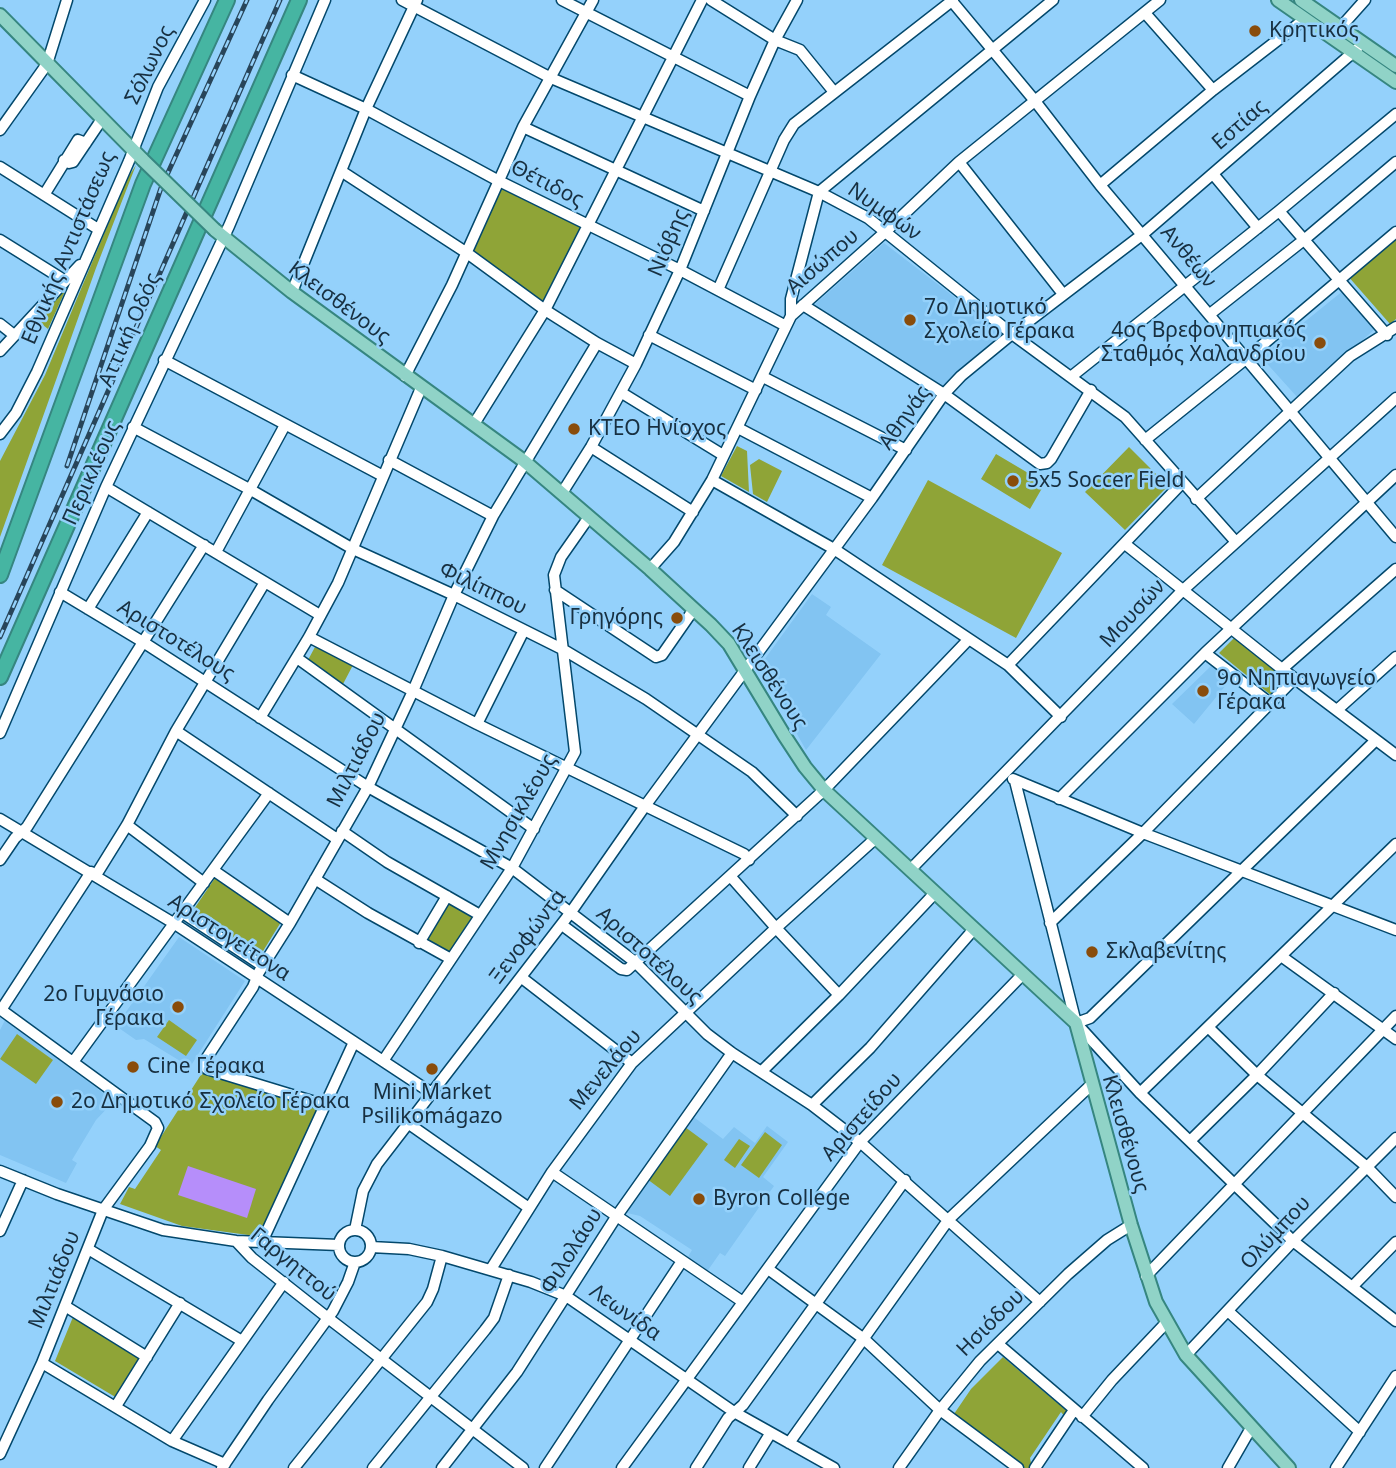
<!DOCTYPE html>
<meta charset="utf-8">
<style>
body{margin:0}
canvas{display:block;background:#94d1fb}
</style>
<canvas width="1396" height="1468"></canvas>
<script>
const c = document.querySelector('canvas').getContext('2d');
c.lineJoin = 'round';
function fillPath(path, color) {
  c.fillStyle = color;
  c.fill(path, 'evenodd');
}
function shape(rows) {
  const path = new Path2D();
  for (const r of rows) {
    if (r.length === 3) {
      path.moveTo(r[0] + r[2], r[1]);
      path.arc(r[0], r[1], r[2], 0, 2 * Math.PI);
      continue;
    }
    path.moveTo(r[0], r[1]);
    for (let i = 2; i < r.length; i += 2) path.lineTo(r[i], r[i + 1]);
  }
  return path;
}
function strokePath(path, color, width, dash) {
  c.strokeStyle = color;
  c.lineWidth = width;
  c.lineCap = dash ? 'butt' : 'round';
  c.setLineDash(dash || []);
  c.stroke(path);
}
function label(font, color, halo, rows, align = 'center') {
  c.font = font + ' "Noto Sans",sans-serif';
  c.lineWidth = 5;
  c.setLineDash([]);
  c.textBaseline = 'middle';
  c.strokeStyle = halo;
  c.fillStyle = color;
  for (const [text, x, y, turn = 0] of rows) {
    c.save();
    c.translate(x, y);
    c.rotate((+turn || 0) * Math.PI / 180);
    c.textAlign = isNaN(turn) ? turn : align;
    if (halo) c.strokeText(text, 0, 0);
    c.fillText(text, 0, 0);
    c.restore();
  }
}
fillPath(shape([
 [884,243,1004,335,962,368,944,388,813,306],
 [1344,290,1376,328,1298,398,1261,357],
 [812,594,831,607,826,615,881,654,806,750,759,667],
 [1213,664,1231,679,1194,724,1172,704],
 [179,937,245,981,190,1067,144,1039,136,1040,116,1026],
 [5,1020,114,1101,96,1120,72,1160,77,1163,66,1183,0,1155,0,1030],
 [691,1115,723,1139,734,1127,755,1143,767,1126,788,1142,763,1177,774,1186,725,1256,720,1253,706,1273,686,1260,692,1250,640,1216,623,1212]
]), '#82c4f2');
fillPath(shape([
 [136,165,96,268,0,537,0,461,45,375,127,179],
 [497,180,589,226,545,310,467,253],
 [1396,234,1396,319,1390,324,1347,275],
 [66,287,67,287,48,329,38,321],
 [737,446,747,451,749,492,721,476],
 [1129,447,1168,486,1125,530,1085,492],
 [996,454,1045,483,1030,509,981,479],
 [759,459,782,471,767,502,753,494,750,465],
 [928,480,1062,553,1016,638,882,565],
 [1234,638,1288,680,1272,696,1219,653],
 [315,647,353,665,342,686,308,660],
 [215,878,281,922,260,956,192,912],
 [449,902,473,917,449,953,424,940],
 [169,1020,197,1040,186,1056,157,1037],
 [17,1034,53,1060,36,1084,0,1059],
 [204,1070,322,1106,263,1237,182,1226,120,1204,129,1187,135,1189,161,1150,155,1146],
 [685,1127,708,1144,670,1196,647,1179],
 [765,1132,782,1145,759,1178,741,1165],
 [739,1139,750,1146,735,1168,724,1160],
 [73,1317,140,1359,117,1398,55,1361],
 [1003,1357,1068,1412,1065,1417,1061,1412,1030,1458,1032,1468,1025,1468,954,1414,971,1389]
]), '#8fa437');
fillPath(shape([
 [188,1166,256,1189,247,1218,178,1195]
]), '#b68efa');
const minor = shape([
 [402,0,551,78,819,192,868,218,1012,334,1125,417,1236,542],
 [562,0,750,96],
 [711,0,775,40,800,50,834,92],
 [951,0,1035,101,1100,185,1396,537],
 [1145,13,1213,90],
 [1340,28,1365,0],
 [292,75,366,109,497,180,680,270,786,326],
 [523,127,704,211],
 [0,130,47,64,67,0],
 [64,160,69,163,73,162,102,119],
 [959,162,1063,294],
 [0,167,98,229],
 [341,171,467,253,545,310,597,343,636,364],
 [1213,174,1258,228],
 [1100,185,1213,90,1305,19],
 [44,195,78,140,86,143],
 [1279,211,1387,335],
 [0,240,64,280],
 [718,290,784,140,794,124,953,0],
 [292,292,366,109,417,0],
 [803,305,944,394,1040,464,1047,463,1051,459,1091,390],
 [1210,314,1305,239,1396,162],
 [791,316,791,299,819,192,1053,0],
 [0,324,14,335],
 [649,335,756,390],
 [0,351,80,265],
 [164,360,383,476],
 [405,376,452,285,523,127,593,0],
 [1072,376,1279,211,1396,114],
 [763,377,906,450],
 [622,393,723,455],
 [474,424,545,310,702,0],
 [133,427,251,490,353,549,454,595,564,650,646,699,752,772,797,816],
 [738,428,872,498],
 [0,434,16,413,37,372,129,161,158,87,205,0],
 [1145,440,1247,358,1396,232],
 [591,447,693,512],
 [389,460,493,516],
 [712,480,834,549,1008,665,1061,717],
 [106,487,320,615],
 [562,493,591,447,636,364,680,270,750,96,775,40,797,0],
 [1196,499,1350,356,1396,327],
 [1125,544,1282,669,1396,755],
 [216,552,285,425],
 [650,569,674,542,712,480,791,316,884,233,959,162,1160,0],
 [555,590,656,657,662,655,694,609],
 [60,592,143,642,368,787,512,868,635,962,707,1034,732,1053,812,1105,860,1142,1040,1302],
 [88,609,148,512],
 [309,637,477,724,744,854,749,860],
 [1205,653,1271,704],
 [297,658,534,829],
 [1008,665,1182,483],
 [1282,669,1396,569],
 [1337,710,1396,657],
 [260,718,309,637,338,583,421,388],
 [477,724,524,630],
 [176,731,337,839],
 [0,733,106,487,229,226,325,0],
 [1013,779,1143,833,1396,930],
 [1015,781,1076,1023,1140,1093,1293,1241,1396,1321],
 [1059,799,1205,653,1396,475],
 [0,819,175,924,433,1094],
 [127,825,204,883],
 [342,831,387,862,480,915],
 [0,860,15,838,27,827,204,545],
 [213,870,290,923],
 [910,870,1182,591,1396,398],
 [96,875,127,825,176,731,265,582],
 [731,877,776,928,839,995],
 [315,879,368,913,451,959],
 [183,913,263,966],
 [1050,923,1143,833,1294,679],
 [562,925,621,969,627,970,824,790,969,639],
 [419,943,447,896],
 [1281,956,1396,1039],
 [522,978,632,1063],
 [0,1009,155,1122,158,1128,150,1146,103,1210,42,1363,0,1454],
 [1,1010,91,872],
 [1076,1023,1090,1018,1376,740],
 [1209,1028,1257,1075,1367,1167,1396,1197],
 [383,1061,512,868,575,752,554,575,561,557,589,517],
 [73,1062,269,793],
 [761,1072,839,995,935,893],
 [1140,1093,1396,844],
 [325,1105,207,1069,204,1065,206,1059,253,987,259,972,290,923,368,787,413,691,454,595,493,516,597,343],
 [812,1105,870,1048,974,929],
 [409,1124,529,1208],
 [1190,1141,1257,1075,1334,993],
 [0,1171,57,1194,163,1230,236,1241,339,1245],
 [552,1172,743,1302],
 [355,1230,363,1191,377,1164,571,912,645,806,872,498,944,394,961,376,1012,334,1143,234,1357,49],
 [355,1246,16],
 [0,1231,23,1180],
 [236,1241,252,1258,328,1318,523,1468],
 [262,1242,354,1042],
 [371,1247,409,1249,442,1256,531,1282,566,1296,734,1412,834,1468],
 [88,1249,242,1341],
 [491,1269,552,1172,632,1063,776,928,876,838],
 [768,1269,864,1339,940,1410,1018,1468],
 [1146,1276,1396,1016],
 [1352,1287,1396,1242],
 [65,1306,147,1357],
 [1229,1312,1360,1432],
 [998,1344,1143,1468],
 [1186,1355,1293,1241,1396,1138],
 [42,1363,172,1441,225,1464],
 [116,1406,180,1303],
 [1082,1417,1112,1380,1166,1323],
 [172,1441,284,1282],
 [789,1443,949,1219,1091,1085],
 [222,1468,268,1400,333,1311,348,1282,355,1262],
 [294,1468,427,1302,433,1289,442,1256],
 [373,1468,485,1330,494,1318,509,1275],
 [442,1468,517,1372,616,1217,732,1053],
 [545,1468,682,1261],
 [622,1468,860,1142,1023,974],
 [696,1468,728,1418,743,1405,905,1180],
 [749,1468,770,1434],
 [899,1468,940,1410,980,1361,1068,1274,1107,1240,1131,1225],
 [1035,1468,1074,1410],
 [1228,1468,1251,1428],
 [1336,1468,1396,1376]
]);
const major = shape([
 [1278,0,1396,82],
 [1301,0,1396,66],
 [0,15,143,160],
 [215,230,292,292,524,461,650,569,711,625,729,644,784,735,805,767,824,790,1076,1023,1131,1225,1156,1302,1186,1355,1289,1468]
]);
const highway = shape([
 [0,575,143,184,227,0],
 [0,677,299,0]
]);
strokePath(minor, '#03486c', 13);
strokePath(major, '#368680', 16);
strokePath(highway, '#368680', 18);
strokePath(minor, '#fff', 10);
strokePath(major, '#90d3c7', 12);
strokePath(highway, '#46b5a2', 14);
const rail = shape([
 [67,466,161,188,247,0],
 [0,637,280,0]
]);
strokePath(rail, '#28455a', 5);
strokePath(rail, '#94d1fb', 2.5, [8]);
const majorBridge = shape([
 [143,160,215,230]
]);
strokePath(majorBridge, '#368680', 16, []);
strokePath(majorBridge, '#90d3c7', 12);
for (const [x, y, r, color] of [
 [1255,31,7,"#894c0b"],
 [910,320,7,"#894c0b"],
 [1320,343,7,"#894c0b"],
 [574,429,7,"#894c0b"],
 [1013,481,7,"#894c0b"],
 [677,618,7,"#894c0b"],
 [1203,691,7,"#894c0b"],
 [1092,952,7,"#894c0b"],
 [178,1007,7,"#894c0b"],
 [133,1067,7,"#894c0b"],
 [432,1069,7,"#894c0b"],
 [57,1102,7,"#894c0b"],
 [699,1199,7,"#894c0b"]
]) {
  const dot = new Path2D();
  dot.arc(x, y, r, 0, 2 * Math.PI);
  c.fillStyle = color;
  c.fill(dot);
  strokePath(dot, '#94d1fb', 2.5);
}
label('21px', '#172f40', '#94d1fb', [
 ["Κρητικός",1269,31],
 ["7o Δημοτικό",924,308],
 ["Σχολείο Γέρακα",924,332],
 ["4ος Βρεφονηπιακός",1306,331,"right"],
 ["Σταθμός Χαλανδρίου",1306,355,"right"],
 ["ΚΤΕΟ Hνίοχος",588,429],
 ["5x5 Soccer Field",1027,481],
 ["Γρηγόρης",663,618,"right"],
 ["9ο Νηπιαγωγείο",1217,679],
 ["Γέρακα",1217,703],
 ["Σκλαβενίτης",1106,952],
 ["2ο Γυμνάσιο",164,995,"right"],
 ["Γέρακα",164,1019,"right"],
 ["Cine Γέρακα",147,1067],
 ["Mini Market",432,1093,"center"],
 ["Psilikomágazo",432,1117,"center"],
 ["2ο Δημοτικό Σχολείο Γέρακα",71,1102],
 ["Byron College",713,1199]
], 'left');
label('21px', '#172f40', '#94d1fb', [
 ["Σόλωνος",150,65,-64],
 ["Εστίας",1240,125,-41],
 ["Θέτιδος",547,184,27],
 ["Νυμφών",884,212,35],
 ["Νιόβης",669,243,-67],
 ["Εθνικής Αντιστάσεως",69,248,-67],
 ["Ανθέων",1188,257,50],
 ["Αισώπου",823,262,-41],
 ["Κλεισθένους",339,303,37],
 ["Αττική Οδός",130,330,-66],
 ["Αθηνάς",905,418,-55],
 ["Περικλέους",92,473,-66],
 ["Φιλίππου",483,589,26],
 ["Μουσών",1133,614,-47],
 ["Αριστοτέλους",176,641,32],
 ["Κλεισθένους",769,677,57],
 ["Μιλτιάδου",357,760,-63],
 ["Μνησικλέους",519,812,-60],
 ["Ξενοφώντα",528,937,-53],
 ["Αριστογείτονα",229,938,33],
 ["Αριστοτέλους",649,956,42],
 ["Μενελάου",606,1070,-50],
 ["Αριστείδου",862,1117,-49],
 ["Κλεισθένους",1125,1134,74],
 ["Ολύμπου",1276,1233,-47],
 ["Φιλολάου",572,1251,-58],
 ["Γαργηττού",293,1265,39],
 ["Μιλτιάδου",55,1280,-68],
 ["Λεωνίδα",625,1313,35],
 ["Ησιόδου",991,1323,-45]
]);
</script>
